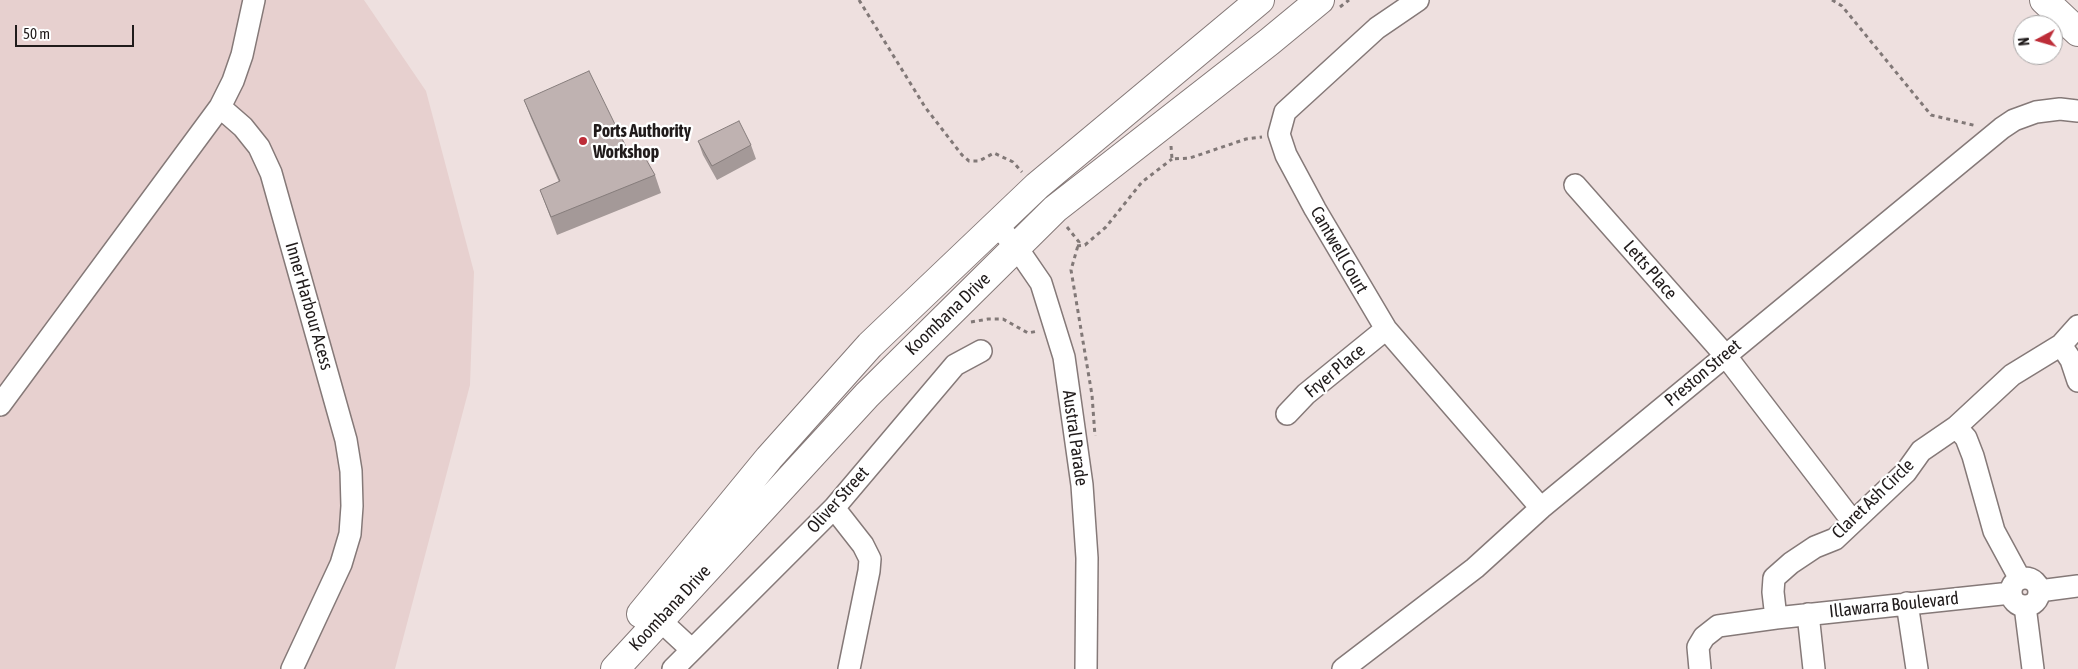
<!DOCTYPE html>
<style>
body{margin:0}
#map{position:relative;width:2078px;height:669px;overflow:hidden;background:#eee0df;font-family:"Asap Condensed",sans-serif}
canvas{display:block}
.north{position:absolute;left:2013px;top:15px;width:50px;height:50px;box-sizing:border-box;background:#fff;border:1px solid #a6a4a4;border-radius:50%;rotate:264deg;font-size:14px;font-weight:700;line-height:20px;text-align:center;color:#201b1b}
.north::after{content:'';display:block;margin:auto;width:18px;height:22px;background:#bd2d38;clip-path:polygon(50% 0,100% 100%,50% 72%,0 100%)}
.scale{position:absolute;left:15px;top:25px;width:119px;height:22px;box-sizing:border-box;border:2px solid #201b1b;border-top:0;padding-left:6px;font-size:15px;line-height:18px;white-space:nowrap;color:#201b1b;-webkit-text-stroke:4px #fff;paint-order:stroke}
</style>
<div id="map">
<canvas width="2078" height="669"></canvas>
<div class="north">N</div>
<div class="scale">50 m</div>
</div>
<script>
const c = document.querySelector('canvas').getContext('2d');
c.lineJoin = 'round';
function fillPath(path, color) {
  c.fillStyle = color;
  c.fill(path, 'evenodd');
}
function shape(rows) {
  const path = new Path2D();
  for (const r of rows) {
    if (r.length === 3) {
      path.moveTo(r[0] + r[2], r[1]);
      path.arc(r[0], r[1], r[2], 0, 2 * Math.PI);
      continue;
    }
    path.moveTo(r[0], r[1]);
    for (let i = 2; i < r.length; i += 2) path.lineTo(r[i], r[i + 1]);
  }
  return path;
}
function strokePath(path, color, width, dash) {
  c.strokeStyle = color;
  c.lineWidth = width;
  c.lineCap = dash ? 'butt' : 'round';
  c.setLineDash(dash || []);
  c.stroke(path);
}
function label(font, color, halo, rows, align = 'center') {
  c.font = font + ' "Asap Condensed",sans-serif';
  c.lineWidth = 4.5;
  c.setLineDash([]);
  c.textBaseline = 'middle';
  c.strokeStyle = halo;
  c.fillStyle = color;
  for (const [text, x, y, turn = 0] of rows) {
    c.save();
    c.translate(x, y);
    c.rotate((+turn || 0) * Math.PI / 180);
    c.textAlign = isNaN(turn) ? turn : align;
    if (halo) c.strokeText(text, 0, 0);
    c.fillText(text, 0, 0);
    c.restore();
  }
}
fillPath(shape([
 [0,0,364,0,426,91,474,272,470,385,395,669,0,669]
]), '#e7d0cf');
const minor = shape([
 [254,0,242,55,233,81,220,107,243,127,259,147,271,173,346,440,351,471,352,506,350,534,341,564,292,669],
 [1418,0,1377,28,1285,112,1279,134,1286,155,1315,209,1386,329,1541,508],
 [1575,185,1725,355,1853,522],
 [997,225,1017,248,1041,283,1064,357,1082,485,1087,558,1086,669],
 [2061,345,2078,326],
 [0,405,220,107],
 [1287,414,1306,394,1386,329],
 [1956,427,2012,375,2061,345,2071,360,2078,381],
 [834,508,863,545,870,559,869,571,849,669],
 [2025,592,14],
 [2039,591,2078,586],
 [1907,603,1917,669],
 [2025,606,2033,669],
 [650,611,691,649],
 [1808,614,1814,669],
 [1776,618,2011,593],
 [673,669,834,508,955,365,981,351],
 [1343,669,1475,568,1541,508,2002,128,2014,120,2036,112,2060,109,2078,111],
 [1700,669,1698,647,1704,637,1718,626,1776,618,1773,592,1774,578,1791,563,1815,547,1835,539,1906,472,1921,451,1956,427,1966,438,1973,456,1994,531,2020,579]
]);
const major = shape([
 [2044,0,2078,32],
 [641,614,769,458,870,345,1037,186,1260,0],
 [615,669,867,395,1055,209,1269,42,1320,0]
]);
strokePath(minor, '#857978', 24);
strokePath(major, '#857978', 30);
strokePath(shape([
 [859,0,925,107,962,155,969,161,979,161,994,153,1013,162,1022,172],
 [1832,0,1842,6,1931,115,1977,126],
 [1340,7,1349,0],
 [1171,146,1172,159,1190,158,1246,139,1262,137],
 [1067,227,1079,242,1071,270,1092,395,1095,436],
 [1077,246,1085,245,1106,227,1142,182,1172,159],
 [971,322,988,319,1003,319,1028,333,1038,331]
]), '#817877', 3, [4, 4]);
strokePath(minor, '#fff', 21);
strokePath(major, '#fff', 28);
fillPath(shape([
 [524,100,655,175,661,193,557,235,540,190,559,182,531,118],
 [698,141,751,145,756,159,717,180,703,155]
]), '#a49998');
const building = shape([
 [589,71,629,153,639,147,655,175,551,217,540,190,560,181,524,100,589,71],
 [739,121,751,145,712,166,698,141,739,121]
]);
fillPath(building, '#bfb2b1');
strokePath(building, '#867d7c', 1);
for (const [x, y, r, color] of [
 [583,141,5,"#bd2d38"]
]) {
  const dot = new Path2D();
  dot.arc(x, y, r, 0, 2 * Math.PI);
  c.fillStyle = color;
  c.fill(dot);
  strokePath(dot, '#fff', 2);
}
label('bold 18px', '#201b1b', '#fff', [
 ["Ports Authority",593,131],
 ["Workshop",593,152]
], 'left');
label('18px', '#201b1b', '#fff', [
 ["Cantwell Court",1339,250,60],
 ["Letts Place",1650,270,49],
 ["Inner Harbour Acess",309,306,74],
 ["Koombana Drive",948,314,-44],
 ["Fryer Place",1335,371,-40],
 ["Preston Street",1703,373,-40],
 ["Austral Parade",1075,438,82],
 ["Claret Ash Circle",1873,499,-44],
 ["Oliver Street",838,500,-48],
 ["Illawarra Boulevard",1894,605,-6],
 ["Koombana Drive",670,608,-47]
]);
</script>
